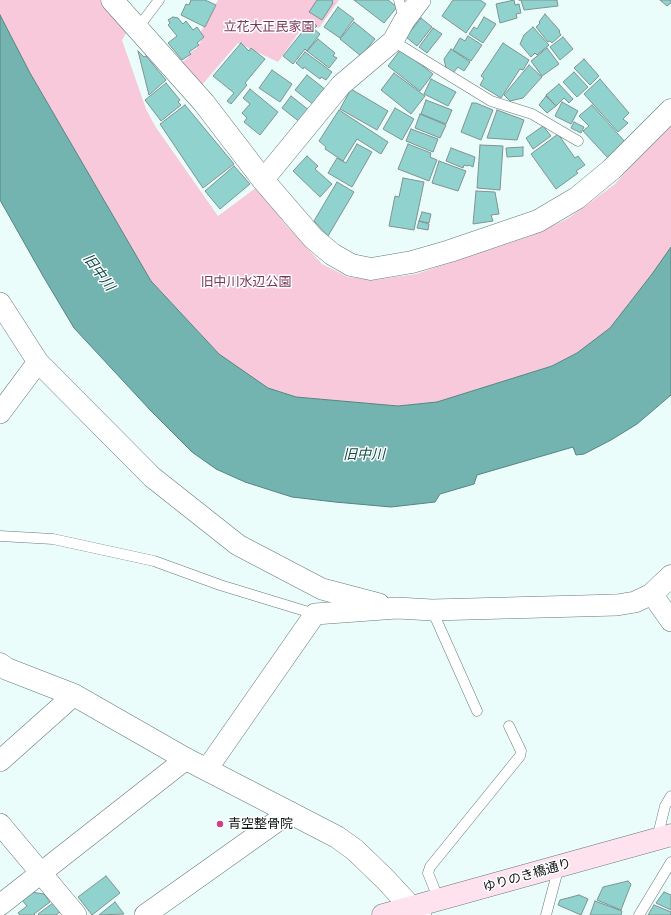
<!DOCTYPE html>
<meta charset="utf-8">
<style>
body{margin:0}
canvas{display:block;background:#eafdfb}
</style>
<canvas width="671" height="915"></canvas>
<script>
const c = document.querySelector('canvas').getContext('2d');
c.lineJoin = 'round';
function fillPath(path, color) {
  c.fillStyle = color;
  c.fill(path, 'evenodd');
}
function shape(rows) {
  const path = new Path2D();
  for (const r of rows) {
    path.moveTo(r[0], r[1]);
    for (let i = 2; i < r.length; i += 2) path.lineTo(r[i], r[i + 1]);
  }
  return path;
}
function strokePath(path, color, width, dash) {
  c.strokeStyle = color;
  c.lineWidth = width;
  c.lineCap = dash ? 'butt' : 'round';
  c.setLineDash(dash || []);
  c.stroke(path);
}
function label(font, color, halo, rows, align = 'center') {
  c.font = font + ' Ubuntu,"Noto Sans JP",sans-serif';
  c.lineWidth = 3;
  c.setLineDash([]);
  c.textBaseline = 'middle';
  c.strokeStyle = halo;
  c.fillStyle = color;
  for (const [text, x, y, turn = 0] of rows) {
    c.save();
    c.translate(x, y);
    c.rotate((+turn || 0) * Math.PI / 180);
    c.textAlign = isNaN(turn) ? turn : align;
    if (halo) c.strokeText(text, 0, 0);
    c.fillText(text, 0, 0);
    c.restore();
  }
}
fillPath(shape([
 [0,0,100,0,128,30,122,40,146,109,155,126,218,216,257,187,285,224,322,264,348,277,375,280,416,274,525,238,546,229,567,219,587,205,615,184,671,122,671,247,652,274,610,328,577,353,552,366,437,402,396,406,296,397,268,388,219,354,151,281,30,73,0,15],
 [218,0,339,0,319,28,307,21,278,62,238,43,201,86,182,62,189,57,188,54,197,48,203,37,200,33]
]), '#f8c9db');
const water = shape([
 [0,15,30,73,151,281,219,354,268,388,296,397,398,406,437,402,552,366,577,353,610,328,652,274,671,247,671,395,637,424,611,440,584,454,576,455,573,447,477,475,474,484,440,494,435,502,391,507,335,502,292,497,245,482,216,469,192,452,151,411,74,328,43,276,0,200,0,15]
]);
fillPath(water, '#73b4b0');
strokePath(water, '#558481', 1);
const building = shape([
 [191,0,205,0,216,5,205,27,181,15,186,4,189,5,191,0],
 [317,0,333,0,332,2,333,3,322,20,309,12,317,0],
 [354,0,388,0,397,7,384,23,354,0],
 [453,0,480,0,486,4,466,33,442,16,453,0],
 [514,0,515,5,519,4,521,13,516,14,517,18,500,23,496,4,514,0],
 [519,0,557,0,558,6,524,10,521,0,519,0],
 [660,0,671,0,671,3,667,6,660,0],
 [338,7,354,19,340,38,324,27,338,7],
 [545,14,560,31,559,32,561,35,552,43,550,41,548,42,536,27,540,23,539,22,545,14],
 [173,17,178,18,183,24,186,21,193,30,197,27,204,37,197,43,199,45,189,52,191,54,182,60,168,43,177,36,168,25,170,23,168,20,173,17],
 [484,17,496,24,483,43,469,34,474,27,477,29,484,17],
 [421,18,432,27,417,46,406,37,421,18],
 [311,21,317,26,314,29,320,34,307,51,305,49,293,64,283,56,311,21],
 [354,22,375,39,361,56,340,39,354,22],
 [533,27,549,45,537,55,535,53,531,57,520,44,524,35,533,27],
 [433,28,442,34,427,53,419,47,433,28],
 [468,36,482,45,471,61,453,50,460,38,465,41,468,36],
 [563,37,573,49,560,60,550,47,563,37],
 [318,39,335,53,333,56,337,58,329,68,307,51,318,39],
 [241,43,249,51,251,48,265,59,245,83,247,85,231,104,227,101,234,93,213,76,241,43],
 [503,43,529,60,523,70,520,69,501,98,480,85,484,78,481,76,503,43],
 [547,48,559,64,542,76,531,61,547,48],
 [401,49,433,74,420,91,388,66,401,49],
 [451,49,470,62,464,71,458,67,453,73,446,68,444,59,451,49],
 [138,51,144,57,146,56,166,80,149,95,138,51],
 [305,52,332,72,326,80,321,77,320,79,304,67,303,69,296,63,305,52],
 [584,59,599,76,590,85,574,68,584,59],
 [529,65,542,77,523,98,510,101,504,95,529,65],
 [272,70,292,84,280,102,259,88,272,70],
 [574,72,588,87,577,97,563,82,574,72],
 [394,73,425,96,411,114,381,90,394,73],
 [307,75,326,90,314,105,295,90,307,75],
 [431,79,456,92,448,106,424,94,431,79],
 [600,79,629,113,623,119,628,123,618,132,584,94,600,79],
 [166,83,180,100,178,102,181,105,161,121,145,100,166,83],
 [559,84,573,99,569,103,564,98,556,106,546,95,559,84],
 [250,89,278,112,260,135,244,122,247,118,242,113,250,104,243,98,250,89],
 [351,89,388,111,377,130,340,109,351,89],
 [291,96,310,111,301,123,282,108,291,96],
 [546,96,556,106,547,113,539,105,546,96],
 [426,100,452,110,446,124,421,114,426,100],
 [562,102,578,111,571,124,555,116,562,102],
 [472,103,476,103,493,110,481,140,461,132,472,103],
 [185,105,234,164,203,188,160,124,185,105],
 [592,105,626,143,608,158,583,131,589,126,579,116,592,105],
 [395,108,414,119,402,140,383,129,395,108],
 [339,110,388,142,381,154,357,139,343,161,325,149,326,147,319,141,339,110],
 [497,110,524,120,517,140,487,138,497,110],
 [420,114,446,125,440,138,415,128,420,114],
 [574,122,584,127,581,133,571,128,574,122],
 [543,126,551,136,533,149,526,138,543,126],
 [411,129,438,139,433,152,406,141,411,129],
 [558,134,575,158,578,156,585,165,576,171,578,173,556,189,531,154,558,134],
 [357,144,372,152,352,187,328,173,337,158,346,163,357,144],
 [408,144,431,153,430,157,437,160,429,181,398,169,408,144],
 [480,145,503,146,500,190,477,188,480,145],
 [523,147,523,156,507,157,506,148,523,147],
 [451,148,475,157,473,167,469,165,468,166,464,165,463,168,446,161,451,148],
 [307,156,318,166,315,169,332,184,320,197,293,171,307,156],
 [439,161,466,171,458,191,432,183,439,161],
 [234,166,250,184,220,209,205,191,234,166],
 [403,178,424,182,414,230,389,226,395,196,399,197,403,178],
 [337,182,354,192,328,236,314,221,337,182],
 [476,191,495,192,499,214,491,215,493,221,473,224,476,191],
 [422,212,431,214,429,223,419,221,422,212],
 [419,221,429,224,428,230,417,228,419,221],
 [106,876,120,893,92,915,78,897,106,876],
 [628,881,631,884,621,910,597,900,603,887,628,881],
 [31,892,44,894,50,902,34,914,35,915,20,915,18,913,27,906,22,900,31,892],
 [664,892,671,895,671,910,656,903,664,892],
 [579,895,588,899,581,915,558,905,560,900,579,895],
 [595,901,622,911,621,915,590,915,595,901],
 [115,902,124,914,99,915,115,902],
 [53,903,60,912,56,915,39,915,38,914,53,903],
 [654,905,671,912,671,915,648,915,654,905]
]);
fillPath(building, '#90d3ce');
strokePath(building, '#819291', 1);
const service = shape([
 [399,0,404,19],
 [137,29,159,0],
 [393,41,491,101,532,114,578,141],
 [0,536,53,539,154,561,220,585,315,614],
 [432,610,477,711],
 [657,839,665,806,671,796],
 [439,900,428,873,430,867,520,756,521,751,509,726],
 [546,915,559,866],
 [639,915,671,862]
]);
const minor = shape([
 [263,180,341,85,393,41,404,21,420,0],
 [0,303,38,362,152,477,238,545,322,589,379,604],
 [0,413,38,362],
 [0,761,74,695],
 [207,769,315,614,397,608,432,610,617,605,635,602,652,594,671,621],
 [0,824,76,915],
 [0,905,186,759],
 [145,915,290,812]
]);
const tertiary = shape([
 [112,0,204,103,263,180,313,238,332,254,351,265,371,269,412,262,450,251,538,221,577,198,612,169,671,110],
 [652,594,671,576],
 [0,664,7,669,74,695,186,759,337,837,355,850,385,879,411,907,420,915]
]);
const secondary = shape([
 [383,915,671,835]
]);
strokePath(service, '#677877', 11);
strokePath(minor, '#677877', 22);
strokePath(tertiary, '#677877', 23);
strokePath(secondary, '#677877', 23);
strokePath(service, '#fff', 10);
strokePath(minor, '#fff', 21);
strokePath(tertiary, '#fff', 22);
strokePath(secondary, '#fee2ee', 22);
for (const [x, y, r, color] of [
 [220,824,4,"#c94488"]
]) {
  const dot = new Path2D();
  dot.arc(x, y, r, 0, 2 * Math.PI);
  c.fillStyle = color;
  c.fill(dot);
  strokePath(dot, '#fff', 1.5);
}
label('13px', '#773755', '#fff', [
 ["立花大正民家園",269,27],
 ["旧中川水辺公園",246,282]
]);
label('13px', '#0e1514', '#fff', [
 ["青空整骨院",228,824]
], 'left');
label('13px', '#0e1514', '#fff', [
 ["ゆりのき橋通り",527,875,-16]
]);
label('italic 14px', '#0f4b48', '#fff', [
 ["旧中川",99,272,53],
 ["旧中川",364,454]
]);
</script>
